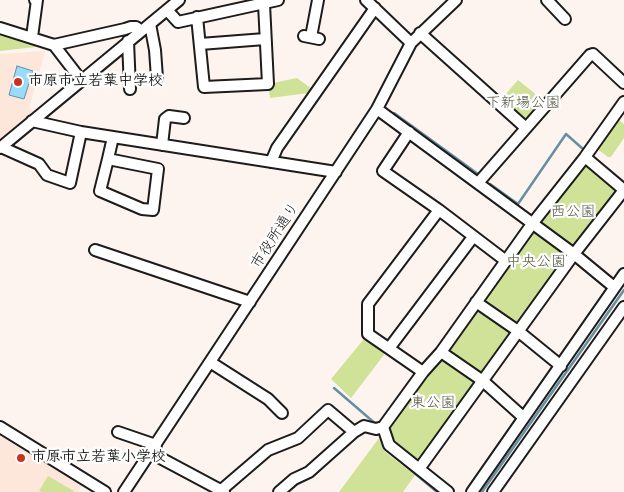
<!DOCTYPE html>
<meta charset="utf-8">
<style>
body{margin:0}
canvas{display:block;background:#fef4ef}
</style>
<canvas width="624" height="492"></canvas>
<script>
const c = document.querySelector('canvas').getContext('2d');
c.lineJoin = 'round';
function fillPath(path, color) {
  c.fillStyle = color;
  c.fill(path, 'evenodd');
}
function shape(rows) {
  const path = new Path2D();
  for (const r of rows) {
    path.moveTo(r[0], r[1]);
    for (let i = 2; i < r.length; i += 2) path.lineTo(r[i], r[i + 1]);
  }
  return path;
}
function strokePath(path, color, width, dash) {
  c.strokeStyle = color;
  c.lineWidth = width;
  c.lineCap = dash ? 'butt' : 'round';
  c.setLineDash(dash || []);
  c.stroke(path);
}
function label(font, color, halo, rows, align = 'center') {
  c.font = font + ' "Architects Daughter","Klee One",sans-serif';
  c.lineWidth = 4.5;
  c.setLineDash([]);
  c.textBaseline = 'middle';
  c.strokeStyle = halo;
  c.fillStyle = color;
  for (const [text, x, y, turn = 0] of rows) {
    c.save();
    c.translate(x, y);
    c.rotate((+turn || 0) * Math.PI / 180);
    c.textAlign = isNaN(turn) ? turn : align;
    if (halo) c.strokeText(text, 0, 0);
    c.fillText(text, 0, 0);
    c.restore();
  }
}
fillPath(shape([
 [45,51,29,109,37,112,0,143,0,54],
 [0,432,84,484,78,492,0,492]
]), '#fde7db');
fillPath(shape([
 [0,29,54,45,0,51],
 [297,78,316,92,270,98,268,84],
 [518,80,548,104,526,128,498,103],
 [617,119,624,124,624,138,611,157,608,157,596,148],
 [585,157,624,190,419,469,389,445,383,427],
 [368,334,390,347,351,398,331,379],
 [379,438,384,451,415,475,403,492,339,492],
 [48,476,74,491,73,492,42,492,39,491]
]), '#cfe297');
const water = shape([
 [17,66,33,71,24,99,9,95,17,66]
]);
fillPath(water, '#98dbfa');
strokePath(water, '#668fa1', 1);
strokePath(shape([
 [394,113,478,174],
 [618,179,624,183],
 [490,184,518,204,566,134,583,149],
 [334,388,377,425],
 [387,450,437,492],
 [288,492,296,485,312,477,328,462],
 [482,492,624,290]
]), '#668fa1', 2.5);
const minor = shape([
 [366,0,411,43],
 [547,0,565,19],
 [167,10,178,22,278,0],
 [197,17,204,87,268,84,264,4],
 [150,24,155,50,157,78],
 [0,28,54,45,81,80],
 [420,33,526,128],
 [304,36,319,39],
 [32,37,37,0,35,0],
 [311,37,318,0],
 [128,41,130,89],
 [200,44,265,39],
 [54,45,125,29,131,27,136,27,141,31],
 [377,109,574,254,614,287],
 [32,121,81,132,336,172],
 [409,132,383,171,439,210,506,261],
 [162,145,165,119,169,116,184,118],
 [1,147,39,164,47,175,70,183,81,132],
 [0,148,179,0],
 [585,157,624,190],
 [108,159,158,169,153,210,142,209,100,191,108,159,113,137],
 [271,162,277,148,375,8],
 [478,183,590,55,593,54,624,83],
 [95,250,250,302],
 [476,302,518,331,561,366],
 [390,347,473,237],
 [441,352,483,381,523,417],
 [210,362,268,399,282,413],
 [423,372,368,334,368,304,439,210],
 [0,427,105,492],
 [383,427,389,445,448,492],
 [118,432,156,445],
 [151,453,224,492],
 [419,469,574,254,624,190],
 [124,492,377,109,411,43,456,0],
 [219,492,268,450,298,438,328,410,354,432],
 [279,492,294,479,309,472,354,432,364,426,376,429,383,427,423,372,441,352,532,224,585,157,624,102],
 [472,492,624,274],
 [493,492,624,307]
]);
strokePath(minor, '#1c1c1c', 14);
strokePath(minor, '#fff', 10);
for (const [x, y, r, color] of [
 [18,82,5,"#c8321e"],
 [21,458,5,"#c8321e"]
]) {
  const dot = new Path2D();
  dot.arc(x, y, r, 0, 2 * Math.PI);
  c.fillStyle = color;
  c.fill(dot);
  strokePath(dot, '#fff', 2);
}
label('bold 15px', '#1c1c1c', '#fff', [
 ["市原市立若葉中学校",28,82],
 ["市原市立若葉小学校",31,458]
], 'left');
label('15px', '#525741', '#fff', [
 ["下新場公園",523,104],
 ["西公園",573,213],
 ["中央公園",536,263],
 ["東公園",433,404]
]);
label('15px', '#1c1c1c', '#fff', [
 ["市役所通り",276,236,-57]
]);
</script>
